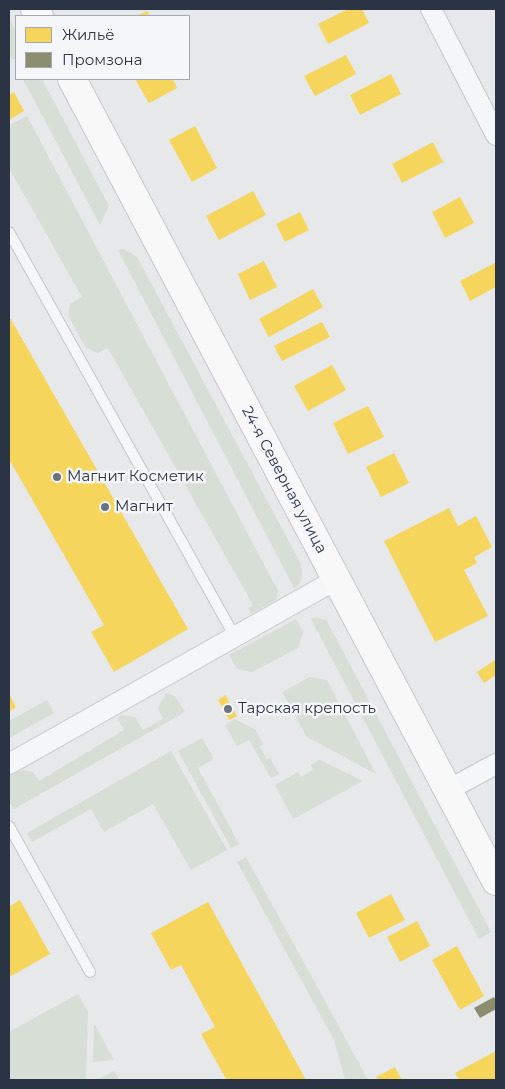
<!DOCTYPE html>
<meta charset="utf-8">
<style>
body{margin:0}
#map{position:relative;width:505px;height:1089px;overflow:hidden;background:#e6e8ea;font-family:Montserrat,sans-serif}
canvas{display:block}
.frame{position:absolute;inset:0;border:10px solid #2b3445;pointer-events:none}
.legend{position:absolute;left:15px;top:15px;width:175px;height:65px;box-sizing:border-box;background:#f4f6f9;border:1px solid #a4a8b1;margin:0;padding:6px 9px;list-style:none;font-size:15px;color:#2b3445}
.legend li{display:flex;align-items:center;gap:10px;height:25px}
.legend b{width:25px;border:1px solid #a4a8b1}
</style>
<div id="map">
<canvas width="505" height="1089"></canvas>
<div class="frame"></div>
<ul class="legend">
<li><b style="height:14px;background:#f6d55c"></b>Жильё</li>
<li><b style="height:14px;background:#8c8c6e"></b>Промзона</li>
</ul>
</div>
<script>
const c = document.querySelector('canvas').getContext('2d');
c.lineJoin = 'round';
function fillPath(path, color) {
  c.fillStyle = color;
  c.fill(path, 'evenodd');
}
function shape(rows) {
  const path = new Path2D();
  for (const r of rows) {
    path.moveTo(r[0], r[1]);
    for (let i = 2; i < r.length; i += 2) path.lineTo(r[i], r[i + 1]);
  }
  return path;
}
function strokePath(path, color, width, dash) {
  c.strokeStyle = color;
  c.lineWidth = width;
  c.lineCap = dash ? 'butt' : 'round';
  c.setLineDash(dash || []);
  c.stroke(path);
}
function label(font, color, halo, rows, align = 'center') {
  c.font = font + ' Montserrat,sans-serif';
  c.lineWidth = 5;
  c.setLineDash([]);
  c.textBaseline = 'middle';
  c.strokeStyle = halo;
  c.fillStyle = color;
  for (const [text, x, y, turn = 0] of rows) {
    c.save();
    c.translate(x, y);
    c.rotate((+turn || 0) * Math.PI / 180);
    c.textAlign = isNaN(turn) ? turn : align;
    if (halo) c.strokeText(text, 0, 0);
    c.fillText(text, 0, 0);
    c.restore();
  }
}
fillPath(shape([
 [9,18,16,32,16,58,12,60,9,54],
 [23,79,42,79,109,206,100,225],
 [27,116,278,591,276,600,251,614,248,609,253,605,108,348,98,353,85,347,68,315,70,304,82,297,9,168,9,125],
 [124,249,137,257,301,564,302,577,298,586,294,588,118,250],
 [316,617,327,621,491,932,479,939,311,619],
 [296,619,303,632,298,648,252,672,237,669,229,655],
 [310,677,327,680,376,774,307,737,282,692],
 [166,693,175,696,185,712,14,809,9,801,10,774,24,770,33,772,39,781,124,730,118,719,120,715,135,717,143,730,163,719,158,708],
 [47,700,54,713,9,738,9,721],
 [234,719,255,729,263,744,260,747,267,760,270,758,279,774,271,778,249,740,237,746,225,725],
 [202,738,214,759,198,768,239,844,231,848,178,751],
 [171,751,227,850,191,870,153,804,104,832,91,809,32,842,27,833],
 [320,760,363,781,293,819,275,785,298,772,301,777,313,770,311,765],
 [246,857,324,999,368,1080,345,1080,334,1040,237,862],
 [78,994,88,1012,86,1080,9,1080,9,1032],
 [94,1023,114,1060,93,1062],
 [114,1071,119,1080,97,1080]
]), '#d6ded6');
fillPath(shape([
 [348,9,362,9,369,23,328,44,318,24],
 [147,11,150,16,136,16],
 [346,55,356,74,315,96,304,76],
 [391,74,401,94,360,115,350,95],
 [135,79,173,79,177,88,149,103],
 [14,92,24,111,9,120,9,95],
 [195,126,217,168,192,182,169,140],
 [433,142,443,162,402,183,392,164],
 [253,191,266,215,219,240,206,216],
 [460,197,474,223,445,238,432,212],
 [300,212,309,230,285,242,276,224],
 [264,261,277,287,250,300,238,274],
 [495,263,496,287,470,301,460,281],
 [313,289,323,307,269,337,259,319],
 [9,316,188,629,114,672,91,632,104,625,9,459],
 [322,322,330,337,282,361,274,346],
 [332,365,346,390,308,411,294,386],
 [368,406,384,437,348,454,333,423],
 [394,453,409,483,381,497,366,467],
 [449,508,458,526,476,516,492,547,474,557,477,563,464,570,488,616,435,642,384,541],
 [495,660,496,675,484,683,477,672],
 [9,694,16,707,9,712],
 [225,695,237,716,229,720,218,700],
 [391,894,405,920,369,938,356,913],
 [20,900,50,954,11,976,9,973,9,907],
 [208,902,306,1080,226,1079,201,1034,215,1027,181,965,171,970,151,933],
 [417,921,430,946,400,962,387,937],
 [457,946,484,996,460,1010,432,960],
 [496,1051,496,1080,459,1080,455,1073],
 [395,1067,402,1080,378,1080,376,1077]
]), '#f6d55c');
fillPath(shape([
 [494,997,496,1001,496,1009,480,1018,474,1008]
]), '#8c8c6e');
const service = shape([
 [9,232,235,637],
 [9,826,90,972]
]);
const minor = shape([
 [431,9,496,135],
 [9,764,337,579],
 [448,790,496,764]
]);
const secondary = shape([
 [35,9,39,16],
 [72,79,496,881]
]);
strokePath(service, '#c4c6c8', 12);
strokePath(minor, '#c4c6c8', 22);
strokePath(secondary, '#c4c6c8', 30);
strokePath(service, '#f5f6f7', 10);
strokePath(minor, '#f5f6f7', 20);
strokePath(secondary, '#f8f8f8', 28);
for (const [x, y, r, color] of [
 [57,477,5,"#6c737f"],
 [105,507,5,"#6c737f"],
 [228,709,5,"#6c737f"]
]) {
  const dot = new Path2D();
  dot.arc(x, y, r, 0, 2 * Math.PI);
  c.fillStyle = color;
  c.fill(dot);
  strokePath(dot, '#f4f6f9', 2);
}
label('15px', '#2b3445', '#f4f6f9', [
 ["Магнит Косметик",67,477],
 ["Магнит",115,507],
 ["Тарская крепость",238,709]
], 'left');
label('15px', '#2b3445', '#f4f6f9', [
 ["24-я Северная улица",284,480,62]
]);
</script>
